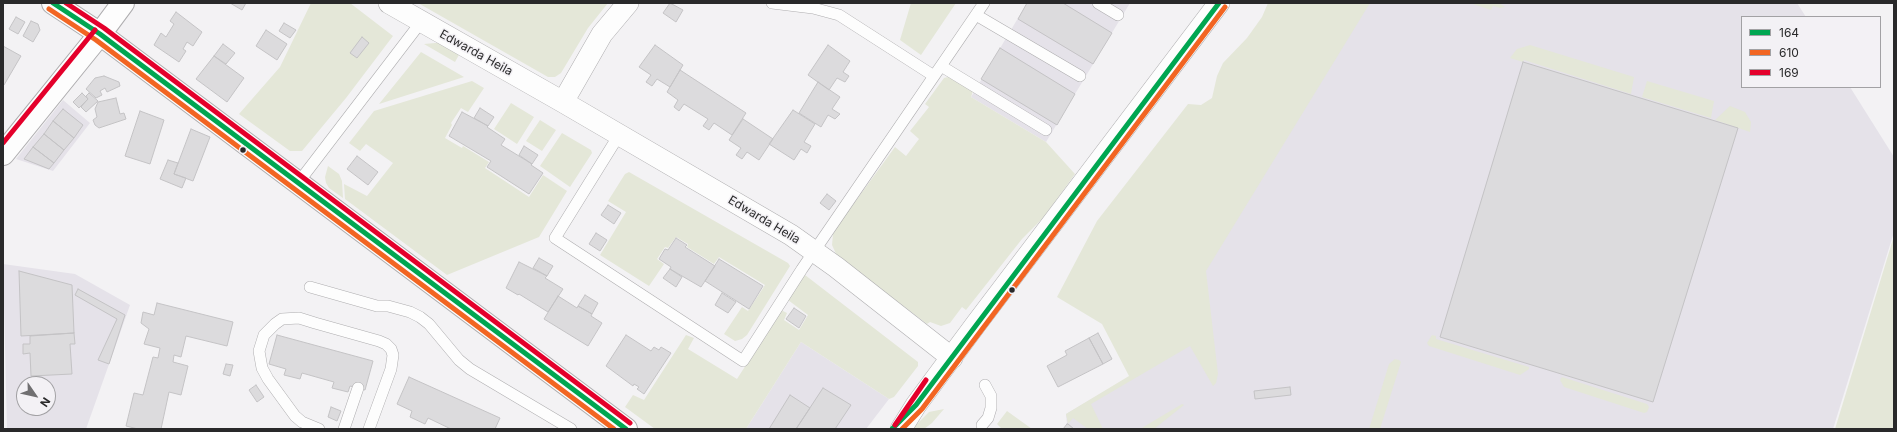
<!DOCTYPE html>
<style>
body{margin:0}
#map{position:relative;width:1897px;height:432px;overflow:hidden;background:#f3f2f4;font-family:Inter,sans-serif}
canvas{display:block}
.frame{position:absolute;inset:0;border:4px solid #29292a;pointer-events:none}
.legend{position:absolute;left:1741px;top:16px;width:140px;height:72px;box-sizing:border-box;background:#f3f1f5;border:1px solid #a2a1a4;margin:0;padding:5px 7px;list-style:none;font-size:12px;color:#29292a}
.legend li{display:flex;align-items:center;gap:8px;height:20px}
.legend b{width:20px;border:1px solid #a2a1a4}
.north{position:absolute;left:16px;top:376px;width:40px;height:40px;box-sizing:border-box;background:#f3f1f5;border:1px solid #a2a1a4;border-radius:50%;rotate:124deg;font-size:11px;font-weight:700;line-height:16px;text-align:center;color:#29292a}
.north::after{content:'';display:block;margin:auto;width:14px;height:18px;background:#706f71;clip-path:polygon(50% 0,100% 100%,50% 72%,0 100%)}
</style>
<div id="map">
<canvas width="1897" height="432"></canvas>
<div class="frame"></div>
<ul class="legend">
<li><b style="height:5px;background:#00a651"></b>164</li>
<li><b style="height:5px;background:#f26522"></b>610</li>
<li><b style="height:5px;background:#e4002b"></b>169</li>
</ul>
<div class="north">N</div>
</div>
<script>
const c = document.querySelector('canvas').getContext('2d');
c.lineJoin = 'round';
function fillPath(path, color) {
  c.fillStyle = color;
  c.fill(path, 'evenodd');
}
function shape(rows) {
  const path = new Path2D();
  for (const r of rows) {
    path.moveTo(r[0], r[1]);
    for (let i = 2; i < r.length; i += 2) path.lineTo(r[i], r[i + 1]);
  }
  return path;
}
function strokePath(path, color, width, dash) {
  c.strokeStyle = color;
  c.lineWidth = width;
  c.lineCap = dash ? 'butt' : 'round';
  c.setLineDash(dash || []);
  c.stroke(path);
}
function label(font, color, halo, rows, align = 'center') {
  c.font = font + ' Inter,sans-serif';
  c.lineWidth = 3;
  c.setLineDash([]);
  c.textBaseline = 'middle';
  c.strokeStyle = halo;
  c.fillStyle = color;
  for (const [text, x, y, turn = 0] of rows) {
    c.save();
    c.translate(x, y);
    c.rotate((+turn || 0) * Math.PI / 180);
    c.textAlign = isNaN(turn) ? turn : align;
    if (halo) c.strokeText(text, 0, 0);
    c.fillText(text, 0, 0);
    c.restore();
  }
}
fillPath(shape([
 [1027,3,1130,3,1046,142,971,97],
 [1362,3,1797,3,1806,17,1742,17,1742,87,1850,87,1894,157,1894,232,1833,429,1063,429,1067,424,1066,414,1206,331,1198,276],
 [63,100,90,123,53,171,16,159],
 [3,264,75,274,130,305,86,429,7,429],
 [24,384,48,384,48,408,24,408],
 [801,342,889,399,866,429,746,429]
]), '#e5e2e9');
fillPath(shape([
 [311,3,350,3,393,36,346,98,302,151,290,151,239,114,280,67],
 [418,3,608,3,588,28,561,73,555,77,548,77],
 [911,3,956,3,921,55,900,40],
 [1268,3,1370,3,1206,271,1218,374,1216,383,1213,386,1190,346,1091,404,1103,429,1088,429,1073,418,1068,424,1066,414,1129,376,1102,324,1057,297,1097,221,1188,104,1201,105,1212,98,1217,76,1223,63,1247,38,1262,17],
 [1470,3,1499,3,1505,7,1500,8,1493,6,1491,10],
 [435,43,441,43,460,53,455,62,424,44],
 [1530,45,1634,77,1631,94,1524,60,1523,62,1510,58,1517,49],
 [421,52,464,77,379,104],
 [948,77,973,91,971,97,1046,142,1075,174,1044,217,1022,239,966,310,962,307,950,323,941,326,930,322,927,324,837,256,832,245,833,234,841,221,895,147,906,156,919,139,910,131,929,107,925,104,944,78],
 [472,81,484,88,468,112,461,108,451,123,452,125,445,138,462,148,463,146,489,162,485,168,529,197,543,175,567,191,539,237,447,275,345,199,344,184,367,196,393,163,366,144,360,151,349,143,374,111],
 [1647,81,1714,101,1711,118,1642,97],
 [511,103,534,117,517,144,494,129],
 [1730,106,1745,112,1751,122,1750,132,1715,120],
 [540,120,556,130,542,151,526,141],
 [562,133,591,150,592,153,570,187,540,166],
 [328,166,339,174,342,181,343,198,329,188,326,183,325,177],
 [629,172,788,263,790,266,747,335,742,339,735,341,724,334,742,307,748,311,765,285,719,257,714,264,687,247,688,244,676,237,668,248,665,247,657,259,664,264,649,286,600,255,626,212,608,201,625,174],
 [1894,236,1894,429,1835,429],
 [805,275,918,362,918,366,894,397,889,399,801,342,746,429,655,429,625,407,633,395,644,400,686,335,694,338,688,349,737,379,781,310,787,313,784,320,799,330,808,315,788,300],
 [1432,335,1436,336,1436,339,1529,367,1529,369,1520,375,1429,346,1427,343],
 [1395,359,1399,360,1401,362,1380,429,1369,429,1389,364],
 [1562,377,1647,404,1649,407,1647,412,1644,413,1564,387,1560,380],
 [1182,404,1184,405,1154,429,1140,429],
 [944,409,932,423,924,429,912,429,929,412],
 [1007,411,1032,429,1002,429,997,424]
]), '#e4e7d8');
const building = shape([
 [230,3,246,3,242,10,230,3],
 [670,3,683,10,676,22,663,13,670,3],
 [1027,3,1063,3,1112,33,1093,64,1018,19,1027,3],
 [176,12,202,32,193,46,187,42,183,49,186,51,179,62,154,45,161,33,166,37,174,24,170,21,176,12],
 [16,17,25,22,18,34,9,29,16,17],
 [31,21,38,24,40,30,33,42,23,36,31,21],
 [284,23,296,30,290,38,279,31,284,23],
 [266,30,287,44,277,60,256,46,266,30],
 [362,37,369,43,357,58,350,53,362,37],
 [223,44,235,53,226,64,214,56,223,44],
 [655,45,683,65,670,87,657,79,652,86,646,82,651,75,639,67,655,45],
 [828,45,850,61,843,72,849,76,845,82,837,78,829,90,808,75,828,45],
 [3,46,21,56,4,85,3,84,3,46],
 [1000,48,1075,94,1057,125,981,79,1000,48],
 [214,56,244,78,227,102,196,79,214,56],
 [1523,62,1738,128,1653,402,1440,337,1523,62],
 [680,70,746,113,732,135,714,123,709,130,703,126,708,119,684,104,679,111,674,107,678,100,667,92,680,70],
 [104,76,119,82,120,86,107,92,105,88,100,91,102,95,96,98,86,89,95,78,104,76],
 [818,82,840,97,832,109,840,114,835,119,828,115,821,127,799,113,818,82],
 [82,93,88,99,79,108,73,102,82,93],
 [89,93,98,101,86,112,81,107,88,99,86,96,89,93],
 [116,98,120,114,124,113,126,119,99,128,95,125,93,120,97,117,95,109,98,102,116,98],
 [480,108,494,117,488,126,474,118,480,108],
 [63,109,83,125,74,138,53,121,63,109],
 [793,110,815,124,804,142,811,146,807,153,801,149,794,160,769,144,793,110],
 [140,111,164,120,150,164,125,156,140,111],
 [462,112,488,126,487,127,505,139,501,145,532,164,531,165,543,173,529,194,487,167,491,161,449,136,462,112],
 [743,119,773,139,759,160,747,152,742,159,736,155,741,148,729,140,743,119],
 [53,121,74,138,64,150,44,134,53,121],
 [191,129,210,137,193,181,174,174,191,129],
 [44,134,64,150,54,163,33,147,44,134],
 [524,146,538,155,532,164,519,155,524,146],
 [33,147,54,163,49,169,24,159,33,147],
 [357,156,378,172,368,185,347,169,357,156],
 [168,160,178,163,174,174,186,178,182,188,160,179,168,160],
 [827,194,836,201,829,210,820,203,827,194],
 [608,205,621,213,614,224,601,215,608,205],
 [596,233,607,240,600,251,589,244,596,233],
 [676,238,687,245,685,247,715,266,701,287,670,269,671,267,659,259,665,249,668,250,676,238],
 [539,258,553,266,547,276,533,268,539,258],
 [719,259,763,286,749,309,705,281,719,259],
 [519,262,547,276,545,278,563,289,548,312,519,294,518,295,506,288,519,262],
 [670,269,682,277,676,287,663,278,670,269],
 [19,271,72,285,74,333,21,336,19,271],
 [78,289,125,315,109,364,98,360,117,319,75,295,78,289],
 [722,293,736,302,728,313,715,305,722,293],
 [585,295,598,303,592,314,578,306,585,295],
 [558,296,577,308,578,306,592,314,591,316,602,323,588,346,544,319,558,296],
 [157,303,233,322,227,346,186,336,181,357,174,355,173,362,188,366,181,395,169,392,161,429,138,429,126,426,134,393,143,395,153,357,158,358,160,348,144,344,149,329,141,323,143,312,154,315,157,303],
 [794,308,806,316,799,328,786,319,794,308],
 [74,333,75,344,70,344,72,374,31,376,30,353,23,354,23,344,30,344,30,336,74,333],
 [1098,333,1112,359,1103,364,1089,338,1098,333],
 [277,335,373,361,365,390,350,386,348,392,332,388,334,382,302,373,300,379,284,375,286,369,269,364,277,335],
 [626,335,651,351,654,347,659,350,661,347,671,353,644,394,637,389,639,387,634,384,633,386,606,366,626,335],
 [1089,338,1103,364,1058,387,1047,366,1067,355,1065,351,1089,338],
 [226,364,233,365,230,376,223,374,226,364],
 [409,377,500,418,495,429,451,429,428,418,425,424,410,417,412,411,397,404,409,377],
 [256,385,264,397,257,402,249,390,256,385],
 [1290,387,1291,395,1255,399,1254,391,1290,387],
 [823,388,851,405,835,429,796,429,823,388],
 [790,395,810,408,796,429,769,429,790,395],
 [331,407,341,411,337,421,328,417,331,407],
 [1067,424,1068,424,1074,429,1063,429,1067,424]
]);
fillPath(building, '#dcdbdd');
strokePath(building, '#c4c3c5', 1);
const service = shape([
 [772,3,813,8,839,15,934,76],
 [1098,3,1118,15],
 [976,15,1080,76],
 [941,66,1046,130],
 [619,135,555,238,743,361,802,269,984,3],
 [298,183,421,22],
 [310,287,377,306,388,306,410,312,420,317,429,324,459,360,470,369,571,429],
 [982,425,988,418,991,408,991,396,985,385],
 [319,429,302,422,295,416,268,379,262,368,259,351,264,335,275,324,282,319,299,318,315,323,379,341,386,344,391,349,393,355,391,369,369,429],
 [344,429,358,388]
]);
const minor = shape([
 [389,3,563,102,791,235,836,267,952,358],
 [563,102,602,34,628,3],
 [901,429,916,405,976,324,1219,3]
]);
const tertiary = shape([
 [53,3,100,34,626,429],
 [3,154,100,34,123,3]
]);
strokePath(service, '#aeadaf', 12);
strokePath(minor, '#aeadaf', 22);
strokePath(tertiary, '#aeadaf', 24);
strokePath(service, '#fdfdfd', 11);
strokePath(minor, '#fdfdfd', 21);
strokePath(tertiary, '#fdfdfd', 22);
strokePath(shape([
 [53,3,100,34,626,429],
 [892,429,916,405,1219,3]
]), '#00a651', 5);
strokePath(shape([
 [49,9,96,40,614,429],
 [902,429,922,409,1225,7]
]), '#f26522', 5);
strokePath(shape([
 [66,3,104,28,630,423],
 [3,143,95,30],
 [895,425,926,380]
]), '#e4002b', 5);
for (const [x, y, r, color] of [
 [243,150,3.5,"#29292a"],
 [1012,290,3.5,"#29292a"]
]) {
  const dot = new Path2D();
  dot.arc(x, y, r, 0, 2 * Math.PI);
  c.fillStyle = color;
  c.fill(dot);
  strokePath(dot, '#f3f1f5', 1.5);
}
label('12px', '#29292a', '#f3f1f5', [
 ["Edwarda Heila",476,53,29],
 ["Edwarda Heila",764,220,31]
]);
</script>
